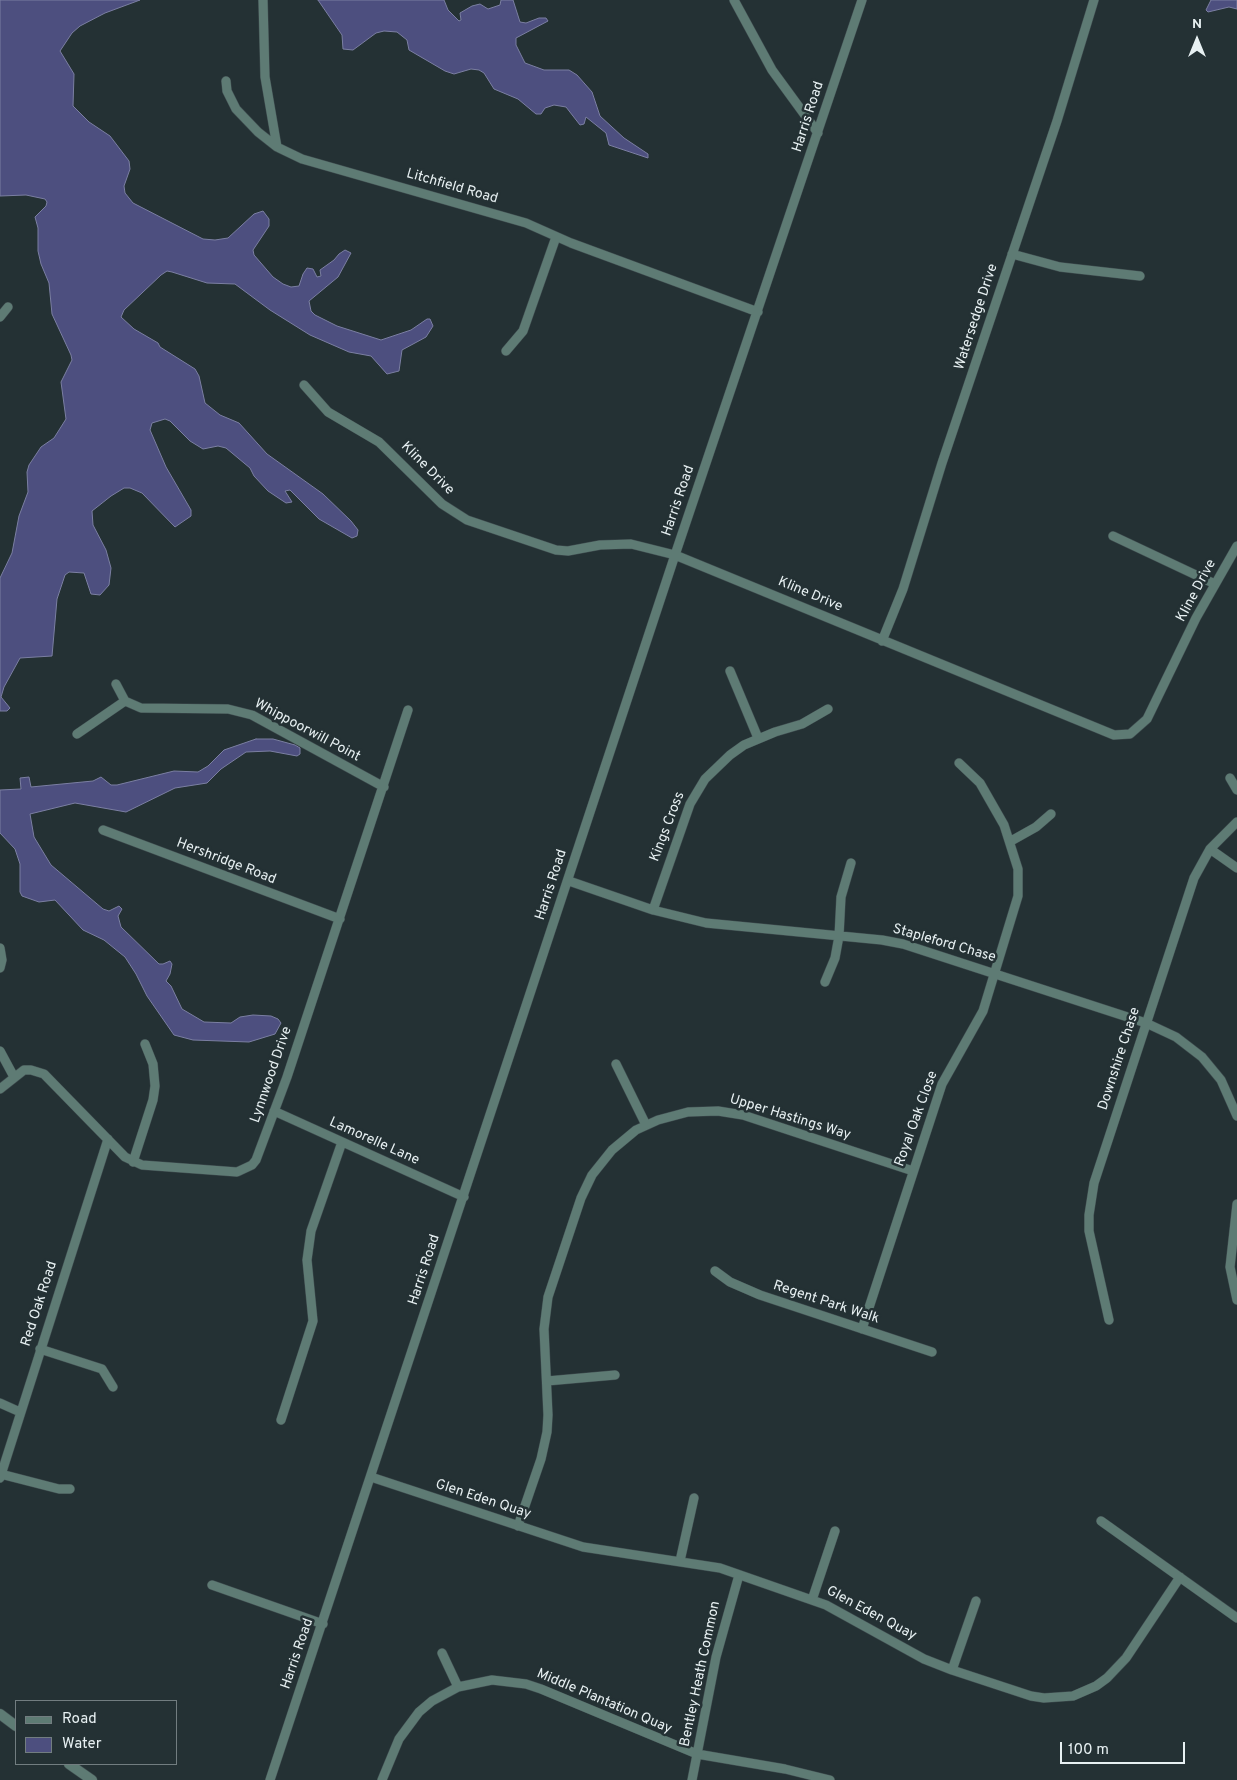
<!DOCTYPE html>
<style>
body{margin:0}
#map{position:relative;width:1237px;height:1780px;overflow:hidden;background:#243134;font-family:Overpass,sans-serif}
canvas{display:block}
.legend{position:absolute;left:15px;top:1700px;width:162px;height:65px;box-sizing:border-box;background:#243134;border:1px solid #727d80;margin:0;padding:6px 9px;list-style:none;font-size:15px;color:#e7f0f2}
.legend li{display:flex;align-items:center;gap:10px;height:25px}
.legend b{width:25px;border:1px solid #727d80}
.north{position:absolute;left:1172px;top:15px;width:50px;height:50px;-webkit-text-stroke:4px #243134;paint-order:stroke;rotate:0deg;font-size:14px;font-weight:700;line-height:20px;text-align:center;color:#e7f0f2}
.north::after{content:'';display:block;margin:auto;width:18px;height:22px;background:#e7f0f2;clip-path:polygon(50% 0,100% 100%,50% 72%,0 100%)}
.scale{position:absolute;left:1060px;top:1742px;width:125px;height:22px;box-sizing:border-box;border:2px solid #e7f0f2;border-top:0;padding-left:6px;font-size:15px;line-height:18px;white-space:nowrap;color:#e7f0f2;-webkit-text-stroke:4px #243134;paint-order:stroke}
</style>
<div id="map">
<canvas width="1237" height="1780"></canvas>
<ul class="legend">
<li><b style="height:6px;background:#5e7b74"></b>Road</li>
<li><b style="height:14px;background:#4d4f7f"></b>Water</li>
</ul>
<div class="north">N</div>
<div class="scale">100 m</div>
</div>
<script>
const c = document.querySelector('canvas').getContext('2d');
c.lineJoin = 'round';
function fillPath(path, color) {
  c.fillStyle = color;
  c.fill(path, 'evenodd');
}
function shape(rows) {
  const path = new Path2D();
  for (const r of rows) {
    path.moveTo(r[0], r[1]);
    for (let i = 2; i < r.length; i += 2) path.lineTo(r[i], r[i + 1]);
  }
  return path;
}
function strokePath(path, color, width, dash) {
  c.strokeStyle = color;
  c.lineWidth = width;
  c.lineCap = dash ? 'butt' : 'round';
  c.setLineDash(dash || []);
  c.stroke(path);
}
function label(font, color, halo, rows, align = 'center') {
  c.font = font + ' Overpass,sans-serif';
  c.lineWidth = 5;
  c.setLineDash([]);
  c.textBaseline = 'middle';
  c.strokeStyle = halo;
  c.fillStyle = color;
  for (const [text, x, y, turn = 0] of rows) {
    c.save();
    c.translate(x, y);
    c.rotate((+turn || 0) * Math.PI / 180);
    c.textAlign = isNaN(turn) ? turn : align;
    if (halo) c.strokeText(text, 0, 0);
    c.fillText(text, 0, 0);
    c.restore();
  }
}
const water = shape([
 [0,0,140,0,105,13,80,26,72,33,60,51,74,74,73,106,89,122,110,136,129,161,130,169,124,186,125,193,133,203,203,239,215,240,228,238,254,214,263,211,269,219,269,226,253,250,254,255,273,277,283,284,291,287,299,286,303,274,307,268,313,269,317,277,321,276,320,270,334,260,339,254,345,250,351,253,338,277,309,301,311,311,315,315,337,326,381,340,411,330,427,319,430,319,433,326,426,337,402,350,399,371,387,374,371,356,349,352,310,335,270,310,235,284,207,283,172,272,167,271,161,275,124,310,121,317,134,329,158,343,160,347,195,369,199,376,205,403,220,415,239,423,267,454,323,494,351,521,358,530,357,536,352,538,319,519,290,490,285,491,292,502,286,503,268,491,254,476,250,468,226,448,218,446,203,449,190,441,170,421,165,419,152,423,150,430,166,467,191,510,191,516,175,527,142,493,130,488,124,488,111,496,92,511,93,525,106,550,111,568,109,585,100,595,91,594,84,573,69,572,65,575,57,599,52,656,20,658,4,687,1,697,10,708,7,711,0,711,0,578,12,553,19,516,28,492,27,472,29,465,41,447,54,438,66,419,61,382,72,360,71,355,52,314,49,283,41,264,38,251,38,228,35,217,46,206,47,202,45,199,26,195,0,196,0,0],
 [318,0,444,0,448,10,459,21,461,20,460,13,472,6,480,4,488,9,500,5,501,0,513,0,520,22,526,23,539,18,546,18,548,21,516,38,516,45,525,63,544,70,569,70,577,75,592,92,600,116,624,138,648,154,648,158,609,145,606,133,586,117,584,124,580,125,566,107,554,105,545,108,541,114,536,114,518,99,494,89,484,73,479,70,471,69,454,74,445,71,409,50,407,40,397,32,384,31,376,33,353,50,343,49,342,35,318,0],
 [1211,0,1237,0,1237,9,1229,7,1208,12,1206,10,1211,0],
 [256,739,273,739,295,745,300,748,300,754,297,756,270,751,246,752,221,769,207,783,175,788,126,812,75,803,30,814,34,837,51,865,103,909,109,911,119,906,122,909,118,916,121,927,159,964,163,964,170,961,172,964,170,974,166,981,171,986,182,1009,204,1022,231,1023,240,1017,253,1015,271,1016,278,1019,281,1023,275,1034,249,1042,193,1040,174,1035,147,996,136,974,125,957,104,940,83,930,55,900,39,902,22,896,20,892,20,864,15,849,0,833,0,790,21,789,20,778,29,777,31,787,93,781,101,777,111,785,117,785,174,771,198,772,208,766,224,750,256,739]
]);
fillPath(water, '#4d4f7f');
strokePath(water, '#7b7fa2', 1);
const minor = shape([
 [263,0,265,77,277,147,302,159,526,223,571,243,758,312],
 [734,0,772,70,818,133],
 [226,81,227,91,236,109,258,132,277,147],
 [1012,254,1060,267,1140,276],
 [0,317,8,307],
 [506,351,523,331,556,237],
 [304,385,328,412,379,442,442,504,467,520,556,550,568,551,600,545,631,544,675,555,1114,735,1130,734,1147,719,1196,618,1237,546],
 [1113,536,1215,584],
 [882,641,903,589,942,463,1057,121,1094,0],
 [730,671,758,738],
 [116,684,125,701,141,708,228,709,252,715,384,787],
 [77,734,125,701],
 [1230,778,1237,790],
 [103,830,340,919],
 [1011,841,1036,827,1051,814],
 [1210,849,1237,868],
 [569,881,653,910,706,923,882,940,903,944,1146,1023,1176,1037,1202,1057,1221,1080,1237,1116],
 [653,910,690,804,705,779,730,755,744,745,775,732,802,724,828,709],
 [0,948,2,960,0,968],
 [825,982,835,958,839,936,841,897,851,863],
 [0,1051,14,1077],
 [616,1064,646,1125],
 [0,1089,24,1070,31,1070,44,1074,125,1157,142,1165,237,1172,252,1165,256,1160,287,1077,408,710],
 [274,1111,464,1197],
 [133,1162,153,1100,155,1086,153,1064,145,1044],
 [1237,1204,1230,1267,1237,1300],
 [715,1271,730,1282,760,1295,932,1352],
 [1109,1320,1089,1231,1089,1215,1094,1183,1194,878,1210,849,1237,822],
 [862,1329,942,1084,983,1011,1018,896,1018,869,1004,825,980,783,959,763],
 [40,1349,102,1369,113,1387],
 [547,1381,615,1375],
 [0,1403,20,1412],
 [281,1420,313,1321,307,1260,311,1231,342,1142],
 [1,1474,59,1489,70,1489],
 [371,1477,583,1547,720,1568,826,1605,924,1659,952,1670,1031,1696,1044,1698,1073,1696,1096,1686,1107,1678,1126,1658,1180,1577],
 [0,1478,108,1139],
 [1101,1521,1237,1618],
 [518,1526,541,1459,547,1432,548,1415,544,1329,548,1297,581,1198,592,1175,612,1150,636,1130,658,1120,688,1112,718,1111,743,1115,913,1171],
 [680,1561,694,1498],
 [212,1585,323,1624],
 [812,1600,835,1531],
 [442,1653,458,1687],
 [952,1670,976,1601],
 [270,1780,675,555,862,0],
 [382,1780,399,1739,419,1712,432,1701,458,1687,492,1680,526,1684,541,1689,697,1754,785,1769,830,1780],
 [692,1780,716,1657,739,1575]
]);
const tertiary = shape([
 [0,1714,16,1726],
 [69,1764,92,1780]
]);
strokePath(minor, '#3f4c4f', 10);
strokePath(tertiary, '#3f4c4f', 11);
strokePath(minor, '#5e7b74', 9);
strokePath(tertiary, '#5e7b74', 10);
label('14px', '#e7f0f2', '#243134', [
 ["Harris Road",809,117,-72],
 ["Litchfield Road",452,187,16],
 ["Watersedge Drive",977,317,-72],
 ["Kline Drive",427,469,45],
 ["Harris Road",679,501,-71],
 ["Kline Drive",1197,591,-62],
 ["Kline Drive",810,595,23],
 ["Whippoorwill Point",307,731,28],
 ["Kings Cross",668,827,-69],
 ["Hershridge Road",226,862,21],
 ["Harris Road",552,885,-72],
 ["Stapleford Chase",944,944,16],
 ["Downshire Chase",1120,1059,-72],
 ["Lynnwood Drive",272,1075,-71],
 ["Upper Hastings Way",790,1118,17],
 ["Royal Oak Close",917,1119,-70],
 ["Lamorelle Lane",374,1142,24],
 ["Harris Road",425,1270,-72],
 ["Regent Park Walk",826,1303,18],
 ["Red Oak Road",40,1304,-72],
 ["Glen Eden Quay",483,1500,18],
 ["Glen Eden Quay",871,1614,28],
 ["Harris Road",298,1654,-71],
 ["Bentley Heath Common",701,1674,-78],
 ["Middle Plantation Quay",604,1702,23]
]);
</script>
